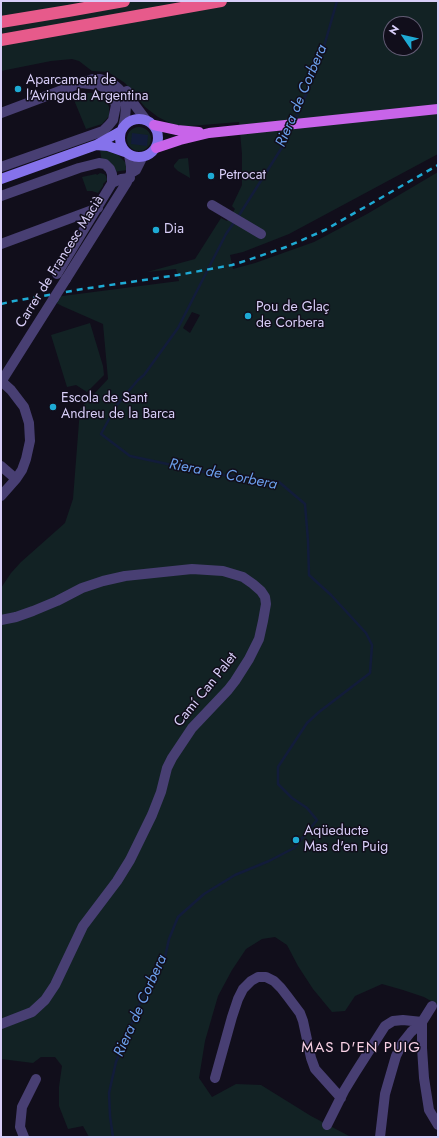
<!DOCTYPE html>
<meta charset="utf-8">
<style>
body{margin:0}
#map{position:relative;width:439px;height:1138px;overflow:hidden;background:#110e1b;font-family:Jost,sans-serif}
canvas{display:block}
.frame{position:absolute;inset:0;border:2px solid #d8cef8;pointer-events:none}
.north{position:absolute;left:383px;top:16px;width:40px;height:40px;box-sizing:border-box;background:#110e1b;border:1px solid #615b73;border-radius:50%;rotate:304deg;font-size:11px;font-weight:700;line-height:16px;text-align:center;color:#d8cef8}
.north::after{content:'';display:block;margin:auto;width:14px;height:18px;background:#1eaad4;clip-path:polygon(50% 0,100% 100%,50% 72%,0 100%)}
</style>
<div id="map">
<canvas width="439" height="1138"></canvas>
<div class="frame"></div>
<div class="north">N</div>
</div>
<script>
const c = document.querySelector('canvas').getContext('2d');
c.lineJoin = 'round';
function fillPath(path, color) {
  c.fillStyle = color;
  c.fill(path, 'evenodd');
}
function shape(rows) {
  const path = new Path2D();
  for (const r of rows) {
    if (r.length === 3) {
      path.moveTo(r[0] + r[2], r[1]);
      path.arc(r[0], r[1], r[2], 0, 2 * Math.PI);
      continue;
    }
    path.moveTo(r[0], r[1]);
    for (let i = 2; i < r.length; i += 2) path.lineTo(r[i], r[i + 1]);
  }
  return path;
}
function strokePath(path, color, width, dash) {
  c.strokeStyle = color;
  c.lineWidth = width;
  c.lineCap = dash ? 'butt' : 'round';
  c.setLineDash(dash || []);
  c.stroke(path);
}
function label(font, color, halo, rows, align = 'center') {
  c.font = font + ' Jost,sans-serif';
  c.lineWidth = 3;
  c.setLineDash([]);
  c.textBaseline = 'middle';
  c.strokeStyle = halo;
  c.fillStyle = color;
  for (const [text, x, y, turn = 0] of rows) {
    c.save();
    c.translate(x, y);
    c.rotate((+turn || 0) * Math.PI / 180);
    c.textAlign = isNaN(turn) ? turn : align;
    if (halo) c.strokeText(text, 0, 0);
    c.fillText(text, 0, 0);
    c.restore();
  }
}
fillPath(shape([
 [1,1,438,1,438,154,289,234,243,252,230,255,233,269,255,263,314,242,367,214,438,172,438,1005,424,997,403,990,382,984,355,996,345,1011,332,1012,313,989,298,966,287,945,275,937,262,939,246,949,232,970,218,996,205,1041,199,1078,212,1097,236,1084,261,1085,311,1116,351,1137,89,1137,83,1126,68,1129,59,1106,59,1087,62,1066,55,1057,41,1057,33,1063,1,1059,1,588,11,573,21,562,65,523,73,499,80,409,108,379,103,324,62,306,47,298,179,281,176,269,147,272,195,259,221,218,227,221,235,209,232,206,242,185,242,154,239,122,178,127,158,117,145,107,125,83,108,72,92,71,79,61,72,59,51,61,1,71],
 [391,24,415,24,415,48,391,48],
 [192,312,200,315,190,333,183,328],
 [80,93,98,93,102,96,106,100,109,107,109,116,102,124,86,129,72,95],
 [139,139,12],
 [100,150,104,150,118,155,126,163,127,170,113,172,102,162],
 [188,158,190,178,178,171,174,167,174,165,179,159],
 [100,173,104,174,106,176,107,180,103,184,103,186,98,193,92,191,87,191,82,177,96,174,97,175],
 [90,323,103,366,104,375,87,392,76,385,67,387,51,335]
]), '#122224');
fillPath(shape([
 [132,133,148,135,147,146,131,144]
]), '#121c3a');
strokePath(shape([
 [295,120,319,64,337,1],
 [238,217,286,141,292,127],
 [113,1137,110,1116,109,1093,116,1062,141,1001,165,957,169,939,178,917,204,894,235,875,269,861,294,848,317,820,307,808,292,798,278,784,278,767,307,723,319,712,370,673,372,645,366,633,331,595,309,575,308,541,305,504,279,482,209,473,130,456,101,434,116,406,138,380,144,375,178,328,226,234,235,221]
]), '#121c3a', 2.5);
strokePath(shape([
 [127,91,134,104,146,120],
 [1,113,81,83,93,79,100,79,112,83,119,89,125,97,126,106,125,118,123,127],
 [129,155,131,166,131,173],
 [1,167,103,131,109,125,113,120,116,105,111,93,105,88,98,85,81,83],
 [1,196,79,168,99,163,105,164,110,169,112,174,112,183],
 [212,205,261,234],
 [1,244,98,208],
 [57,274,112,183,121,179,130,178],
 [66,279,127,182,131,173,136,170,142,158],
 [1,381,11,390,24,407,29,423,30,441,26,459,22,470,16,479,1,496],
 [1,382,54,298],
 [1,466,16,479],
 [1,620,16,617,33,611,57,601,82,588,103,581,125,576,192,569,223,571,243,577,253,584,261,591,265,597,266,604,263,621,259,639,249,659,235,681,228,690,192,728,172,758,167,768,161,792,152,815,130,860,117,881,83,926,55,985,45,1000,32,1012,1,1024],
 [422,1022,422,1048,424,1078,429,1110,438,1125],
 [215,1078,232,1017,238,999,243,989,251,981,258,977,266,977,274,981,281,988,288,997,300,1013,303,1021,311,1058,315,1069,341,1098],
 [327,1125,344,1091,355,1073,385,1026,393,1021,403,1020,422,1022],
 [24,1137,20,1127,22,1107,36,1079],
 [380,1137,385,1094,396,1056,403,1042,411,1032,422,1022,432,1006]
]), '#483f73', 10);
strokePath(shape([
 [139,138,19],
 [96,145,108,146,125,152],
 [1,179,96,145,121,131]
]), '#8572eb', 10);
strokePath(shape([
 [154,125,177,130,199,132],
 [156,148,180,140,209,133,438,109]
]), '#c864e9', 10);
strokePath(shape([
 [1,22,68,11,124,1],
 [1,40,221,1]
]), '#e75a8b', 12);
strokePath(shape([
 [1,304,14,301,83,289,178,275,232,265,248,260,286,247,325,230,438,165]
]), '#1eaad4', 2.5, [6, 5]);
strokePath(shape([
 [54,298,66,279]
]), '#483f73', 10);
for (const [x, y, r, color] of [
 [18,89,4,"#1eaad4"],
 [211,176,4,"#1eaad4"],
 [156,230,4,"#1eaad4"],
 [248,316,4,"#1eaad4"],
 [53,407,4,"#1eaad4"],
 [296,840,4,"#1eaad4"]
]) {
  const dot = new Path2D();
  dot.arc(x, y, r, 0, 2 * Math.PI);
  c.fillStyle = color;
  c.fill(dot);
  strokePath(dot, '#110e1b', 1.5);
}
label('14px', '#d8cef8', '#110e1b', [
 ["Aparcament de",26,81],
 ["l'Avinguda Argentina",26,97],
 ["Petrocat",219,176],
 ["Dia",164,230],
 ["Pou de Glaç",256,308],
 ["de Corbera",256,324],
 ["Escola de Sant",61,399],
 ["Andreu de la Barca",61,415],
 ["Aqüeducte",304,832],
 ["Mas d'en Puig",304,848]
], 'left');
label('14px', '#d8cef8', '#110e1b', [
 ["Carrer de Francesc Macià",60,262,-58],
 ["Camí Can Palet",206,690,-51]
]);
label('italic 15px', '#6a9eea', '#110e1b', [
 ["Riera de Corbera",302,96,-67],
 ["Riera de Corbera",223,475,11],
 ["Riera de Corbera",141,1006,-66]
]);
c.letterSpacing = '1px';
label('15px', '#f8d0e4', '#110e1b', [
 ["MAS D'EN PUIG",361,1048]
]);
c.letterSpacing = '0px';
</script>
